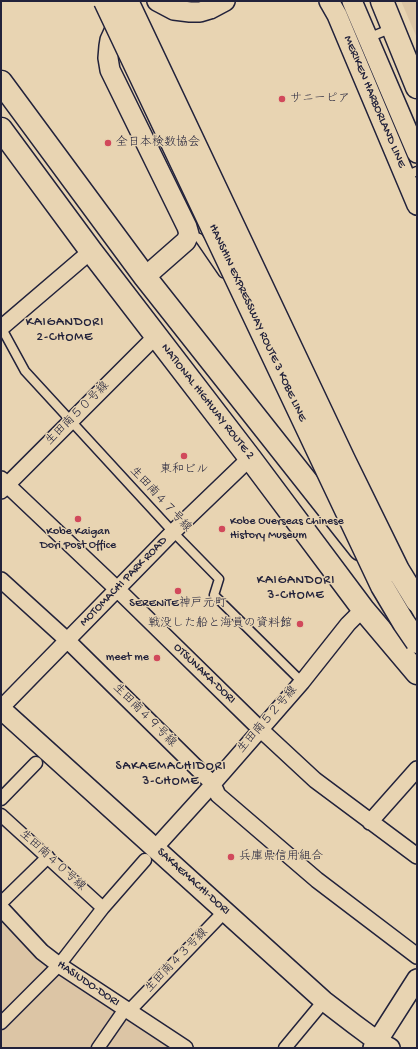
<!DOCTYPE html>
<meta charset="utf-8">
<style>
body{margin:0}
#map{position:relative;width:418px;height:1049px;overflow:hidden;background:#e8d4b2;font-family:"Gochi Hand",sans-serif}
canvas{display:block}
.frame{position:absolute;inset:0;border:2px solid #22223b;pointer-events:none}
</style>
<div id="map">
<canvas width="418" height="1049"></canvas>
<div class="frame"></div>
</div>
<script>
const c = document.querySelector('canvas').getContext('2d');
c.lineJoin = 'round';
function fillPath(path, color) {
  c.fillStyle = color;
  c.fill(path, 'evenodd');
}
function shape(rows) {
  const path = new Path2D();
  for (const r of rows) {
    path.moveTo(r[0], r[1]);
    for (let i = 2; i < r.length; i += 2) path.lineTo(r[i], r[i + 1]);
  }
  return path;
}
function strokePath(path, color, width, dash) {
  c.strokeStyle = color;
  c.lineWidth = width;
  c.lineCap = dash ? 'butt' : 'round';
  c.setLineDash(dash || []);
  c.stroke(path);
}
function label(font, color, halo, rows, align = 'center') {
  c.font = font + ' "Gochi Hand","Klee One",sans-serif';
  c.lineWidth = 3;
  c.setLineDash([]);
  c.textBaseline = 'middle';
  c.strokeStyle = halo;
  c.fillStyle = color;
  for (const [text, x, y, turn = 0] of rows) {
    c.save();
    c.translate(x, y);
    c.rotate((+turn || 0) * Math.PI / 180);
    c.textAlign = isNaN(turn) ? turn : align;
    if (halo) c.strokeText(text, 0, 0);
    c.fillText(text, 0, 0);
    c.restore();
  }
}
fillPath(shape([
 [401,1,417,1,417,38],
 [1,918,48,969,173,1048,1,1048]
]), '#dcc5a5');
const service = shape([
 [368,38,392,28],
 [405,176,417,171],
 [189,234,199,238,223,273],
 [1,327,25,371,173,532,219,579,214,595,302,682]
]);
const pedestrian = shape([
 [1,799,36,763],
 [1,815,103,908],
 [1,903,48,857],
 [129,1011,225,911],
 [1,1023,59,965,103,908,145,860],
 [98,1048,125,1009],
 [285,1048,324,1001]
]);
const minor = shape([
 [1,328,91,251],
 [1,479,117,589,260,729,315,780,417,856],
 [1,491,156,336],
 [1,580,67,640,213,784,218,795,317,880,417,956],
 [1,708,173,532,250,458],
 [370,822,417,769],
 [155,848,213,784,302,682,348,624,363,609],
 [1,908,42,952,59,965,185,1048]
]);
const tertiary = shape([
 [157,1,174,10,190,12,200,12,210,9,225,1],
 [329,1,337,15,350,46,417,205],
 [352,1,417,153],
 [121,16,110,40,109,46,108,58,110,70,187,227,189,234,186,241,145,277],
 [1,709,324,1001,354,1024,377,1041,390,1048],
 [373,1048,417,979]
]);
const trunk = shape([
 [1,82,145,277,360,549],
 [1,129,91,251,250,458,363,609,417,673]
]);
const motorway = shape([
 [382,1,417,87]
]);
strokePath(service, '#22223b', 11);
strokePath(pedestrian, '#22223b', 15);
strokePath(minor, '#22223b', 18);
strokePath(tertiary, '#22223b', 22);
strokePath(trunk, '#22223b', 25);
strokePath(motorway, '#22223b', 25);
strokePath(service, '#e8d4b2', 8);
strokePath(pedestrian, '#e8d4b2', 12);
strokePath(minor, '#e8d4b2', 15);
strokePath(tertiary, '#e8d4b2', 19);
strokePath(trunk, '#e8d4b2', 22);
strokePath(motorway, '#e8d4b2', 22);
const motorwayBridge = shape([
 [105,1,382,586,404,623,417,642],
 [127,1,344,460,398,570,417,601]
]);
strokePath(motorwayBridge, '#22223b', 25, []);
strokePath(motorwayBridge, '#e8d4b2', 22);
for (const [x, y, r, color] of [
 [282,99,4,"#d1495b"],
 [108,143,4,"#d1495b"],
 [184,456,4,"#d1495b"],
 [78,519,4,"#d1495b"],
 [222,529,4,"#d1495b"],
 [178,591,4,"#d1495b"],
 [300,624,4,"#d1495b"],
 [157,658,4,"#d1495b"],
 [231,857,4,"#d1495b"]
]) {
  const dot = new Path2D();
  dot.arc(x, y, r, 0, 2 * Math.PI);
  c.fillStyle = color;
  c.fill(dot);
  strokePath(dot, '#e8d4b2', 1.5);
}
label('12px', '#22223b', '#e8d4b2', [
 ["サニーピア",290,99],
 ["全日本検数協会",116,143],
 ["東和ビル",184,470,"center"],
 ["Kobe Overseas Chinese",230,522],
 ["History Museum",230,536],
 ["Kobe Kaigan",78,532,"center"],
 ["Dori Post Office",78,546,"center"],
 ["SERENiTE神戸元町",178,604,"center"],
 ["戦没した船と海員の資料館",292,624,"right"],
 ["meet me",149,658,"right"],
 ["兵庫県信用組合",239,857]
], 'left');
label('12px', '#22223b', '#e8d4b2', [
 ["MERIKEN HARBORLAND LINE",374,102,67],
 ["HANSHIN EXPRESSWAY ROUTE 3 KOBE LINE",257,323,65],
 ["NATIONAL HIGHWAY ROUTE 2",207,402,52],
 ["生田南５０号線",78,414,-45],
 ["生田南４７号線",160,500,47],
 ["MOTOMACHI PARK ROAD",124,582,-46],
 ["OTSUNAKA-DORI",204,674,44],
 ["生田南４９号線",144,716,45],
 ["生田南５２号線",268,720,-49],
 ["生田南４０号線",52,861,42],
 ["SAKAEMACHI-DORI",193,882,42],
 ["生田南４３号線",177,961,-46],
 ["HASIUDO-DORI",88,984,34]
]);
c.letterSpacing = '1px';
label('13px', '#22223b', '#e8d4b2', [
 ["KAIGANDORI",65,323],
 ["2-CHOME",65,338],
 ["KAIGANDORI",296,581],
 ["3-CHOME",296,596],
 ["SAKAEMACHIDORI",171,767],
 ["3-CHOME",171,782]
]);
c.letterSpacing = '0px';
</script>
